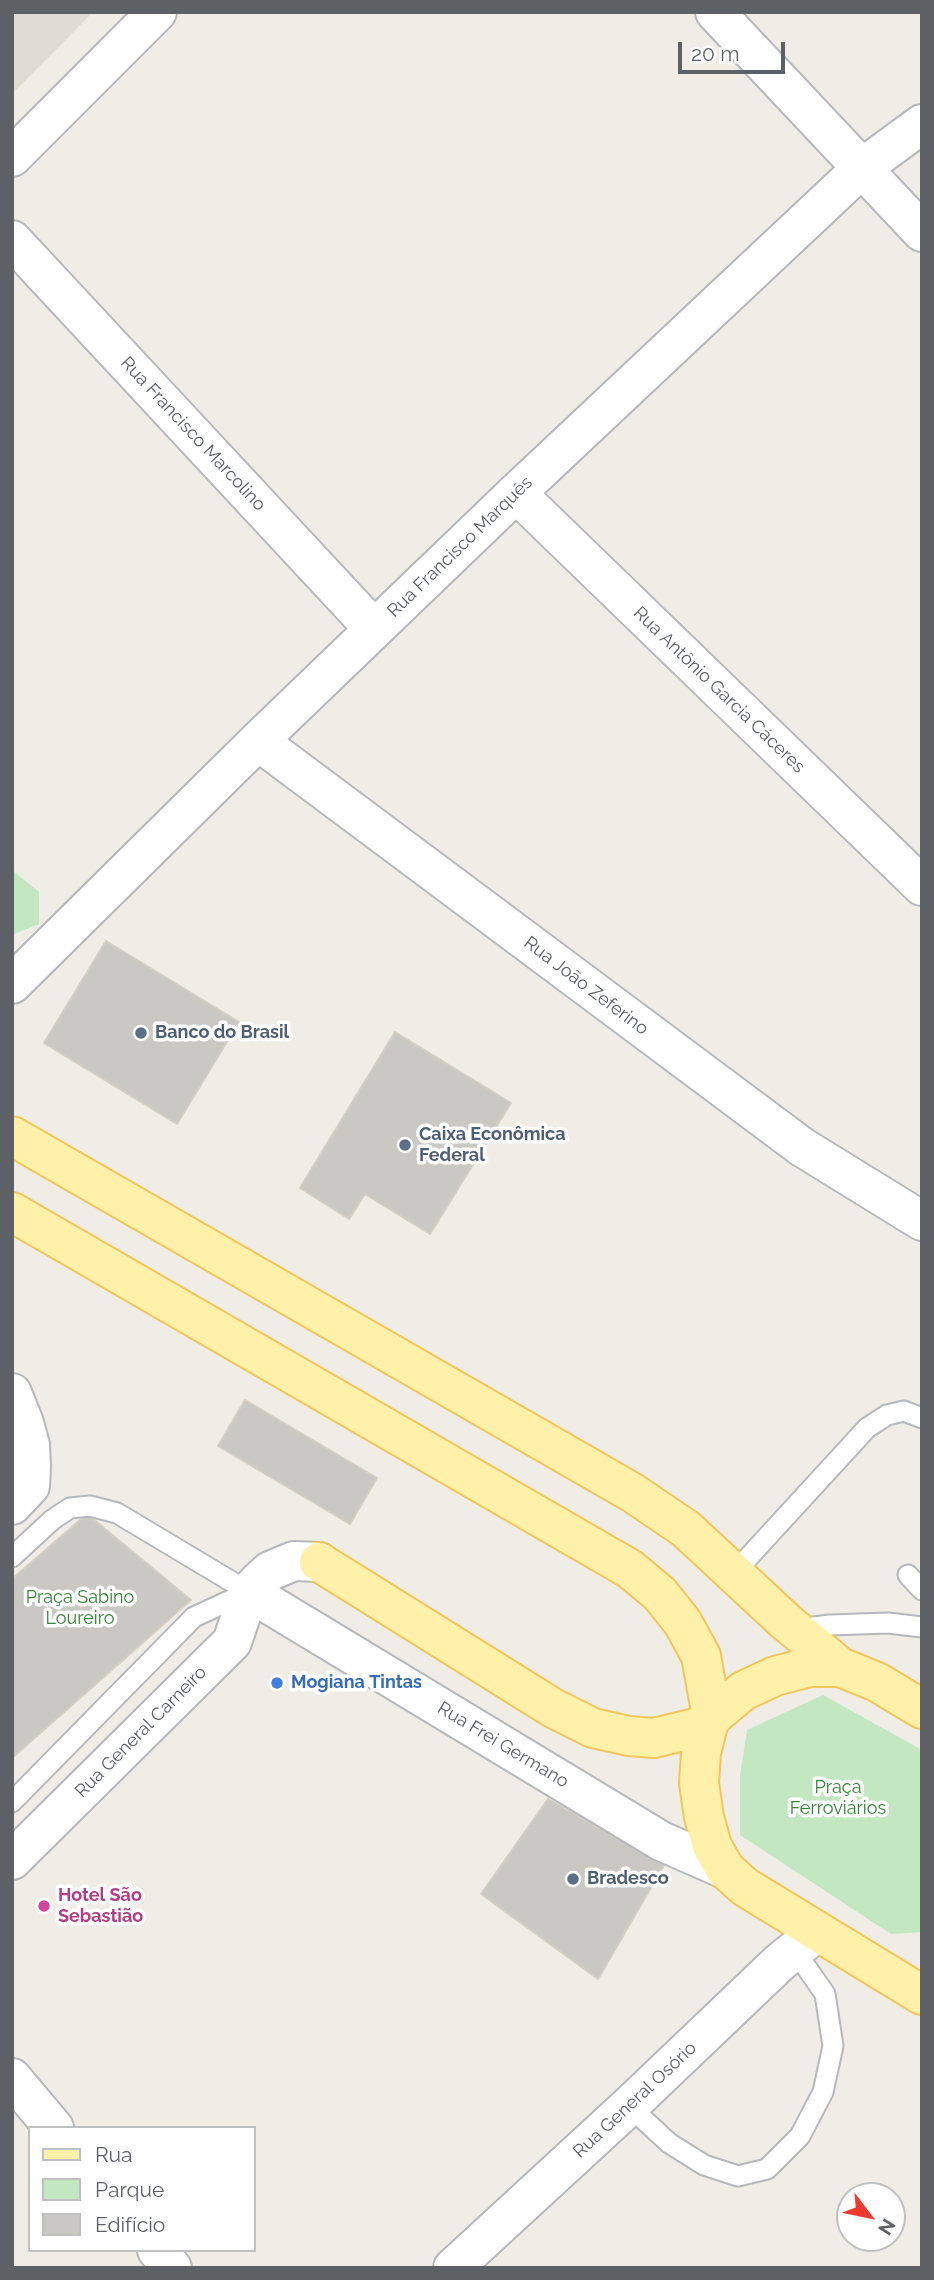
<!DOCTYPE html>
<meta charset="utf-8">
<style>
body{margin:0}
#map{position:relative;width:934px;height:2280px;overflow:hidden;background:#efede5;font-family:Raleway,sans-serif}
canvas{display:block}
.frame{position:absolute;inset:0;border:14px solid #5d6166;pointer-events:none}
.legend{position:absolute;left:28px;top:2126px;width:228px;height:126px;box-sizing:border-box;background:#fff;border:2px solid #bec0c2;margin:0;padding:9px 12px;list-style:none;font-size:21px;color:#5d6166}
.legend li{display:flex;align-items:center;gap:14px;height:35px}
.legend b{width:35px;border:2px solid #bec0c2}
.north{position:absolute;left:836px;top:2182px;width:70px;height:70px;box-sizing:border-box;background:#fff;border:2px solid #bec0c2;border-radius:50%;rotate:122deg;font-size:19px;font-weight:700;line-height:28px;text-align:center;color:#5d6166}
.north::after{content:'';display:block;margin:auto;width:24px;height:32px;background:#eb3a2f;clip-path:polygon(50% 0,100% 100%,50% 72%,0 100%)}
.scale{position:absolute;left:678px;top:42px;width:107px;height:32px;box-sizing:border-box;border:4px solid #5d6166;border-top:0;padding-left:9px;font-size:21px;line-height:24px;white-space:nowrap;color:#5d6166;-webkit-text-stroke:5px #fff;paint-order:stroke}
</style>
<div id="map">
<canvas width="934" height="2280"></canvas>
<div class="frame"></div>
<ul class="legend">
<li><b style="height:9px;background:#fff0aa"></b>Rua</li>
<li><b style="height:19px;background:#c2e7c1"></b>Parque</li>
<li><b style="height:19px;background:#cac8c2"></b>Edifício</li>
</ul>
<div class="north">N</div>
<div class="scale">20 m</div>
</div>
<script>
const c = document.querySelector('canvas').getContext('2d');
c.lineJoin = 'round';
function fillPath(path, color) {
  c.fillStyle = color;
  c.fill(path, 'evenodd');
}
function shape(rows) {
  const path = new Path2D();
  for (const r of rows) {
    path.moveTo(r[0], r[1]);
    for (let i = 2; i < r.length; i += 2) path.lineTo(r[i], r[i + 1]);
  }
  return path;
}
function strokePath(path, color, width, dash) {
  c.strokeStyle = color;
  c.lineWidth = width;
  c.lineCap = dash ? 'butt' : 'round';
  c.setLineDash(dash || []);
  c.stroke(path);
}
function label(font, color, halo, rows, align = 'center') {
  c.font = font + ' Raleway,sans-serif';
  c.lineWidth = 7;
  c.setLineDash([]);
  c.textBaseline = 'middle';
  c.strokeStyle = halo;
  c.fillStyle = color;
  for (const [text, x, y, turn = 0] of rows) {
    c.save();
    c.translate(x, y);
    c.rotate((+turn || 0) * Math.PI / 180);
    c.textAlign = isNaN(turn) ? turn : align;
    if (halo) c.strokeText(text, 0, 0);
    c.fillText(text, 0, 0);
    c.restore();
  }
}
fillPath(shape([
 [12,12,93,12,12,94]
]), '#dfdcd3');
fillPath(shape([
 [12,870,39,892,39,924,12,935],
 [823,1695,922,1750,922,1932,891,1934,740,1835,740,1776,747,1730]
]), '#c2e7c1');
const building = shape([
 [106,941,239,1022,177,1124,44,1043,106,941],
 [395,1032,511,1103,430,1234,365,1194,349,1219,300,1188,395,1032],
 [245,1400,377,1478,350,1524,218,1446,245,1400],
 [87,1514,191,1600,12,1758,12,1579,87,1514],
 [548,1799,664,1865,598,1979,481,1894,548,1799]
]);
fillPath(building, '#cac8c2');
strokePath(building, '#d4cec3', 2);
const service = shape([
 [12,1557,52,1520,70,1508,90,1506,117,1513,249,1592],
 [734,1573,867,1428,887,1415,904,1411,922,1418],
 [908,1575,922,1590],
 [797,1629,830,1625,888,1623,922,1627],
 [12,1802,194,1617,248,1592],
 [629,2106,669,2143,704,2165,738,2176,767,2169,800,2136,823,2092,833,2046,825,1994,795,1951]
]);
const minor = shape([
 [715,12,922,232],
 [12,240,374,629],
 [516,493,922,886],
 [258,741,802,1147,922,1221],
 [12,2078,54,2128],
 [157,2250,172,2268]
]);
const tertiary = shape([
 [12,1393,24,1423,30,1445,31,1467,30,1486,12,1505],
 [249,1592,661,1841,725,1869],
 [12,1860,232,1642,249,1592,258,1582,270,1571,294,1561,319,1562],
 [453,2268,629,2106,780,1962,817,1932]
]);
const secondary = shape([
 [12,157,157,12],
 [12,984,258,741,516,493,862,168,922,124]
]);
const primary = shape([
 [12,1136,633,1493,686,1529,785,1621,840,1667,877,1682,922,1709],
 [12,1212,630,1569,660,1594,683,1623,701,1656,712,1717],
 [319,1562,553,1708,593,1728,629,1736,654,1738,708,1725],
 [840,1667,810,1667,775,1676,743,1691,712,1717,708,1725,701,1753,699,1783,704,1817,712,1846,725,1869,745,1887,922,1995]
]);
strokePath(service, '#b5b8bc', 23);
strokePath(minor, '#b5b8bc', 42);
strokePath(tertiary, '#b5b8bc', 42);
strokePath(secondary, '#b4b8bd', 42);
strokePath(primary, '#f3c65a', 42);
strokePath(service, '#fff', 19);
strokePath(minor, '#fff', 38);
strokePath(tertiary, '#fff', 38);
strokePath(secondary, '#fff', 38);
strokePath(primary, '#fff0aa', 38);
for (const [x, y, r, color] of [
 [141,1033,7,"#5c6f8a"],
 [405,1145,7,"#5c6f8a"],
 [277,1683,7,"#3f7fe0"],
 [573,1879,7,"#5c6f8a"],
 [44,1906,7,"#d1479c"]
]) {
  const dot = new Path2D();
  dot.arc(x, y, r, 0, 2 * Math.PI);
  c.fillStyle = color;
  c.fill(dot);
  strokePath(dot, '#fff', 2.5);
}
label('18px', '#5d6166', '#fff', [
 ["Rua Francisco Marcolino",193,434,47],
 ["Rua Francisco Marquês",460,547,-44],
 ["Rua Antônio Garcia Cáceres",719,690,44],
 ["Rua João Zeferino",586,986,37],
 ["Rua General Carneiro",141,1732,-45],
 ["Rua Frei Germano",503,1745,31],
 ["Rua General Osório",635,2100,-43]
]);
label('bold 18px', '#4e5e75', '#fff', [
 ["Banco do Brasil",155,1033],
 ["Caixa Econômica",419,1135],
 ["Federal",419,1156],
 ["Bradesco",587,1879]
], 'left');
label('18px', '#348536', '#fff', [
 ["Praça Sabino",80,1598],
 ["Loureiro",80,1619],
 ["Praça",838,1788],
 ["Ferroviários",838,1809]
]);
label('bold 18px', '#366cbe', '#fff', [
 ["Mogiana Tintas",291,1683]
], 'left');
label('bold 18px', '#b23c85', '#fff', [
 ["Hotel São",58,1896],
 ["Sebastião",58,1917]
], 'left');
</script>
